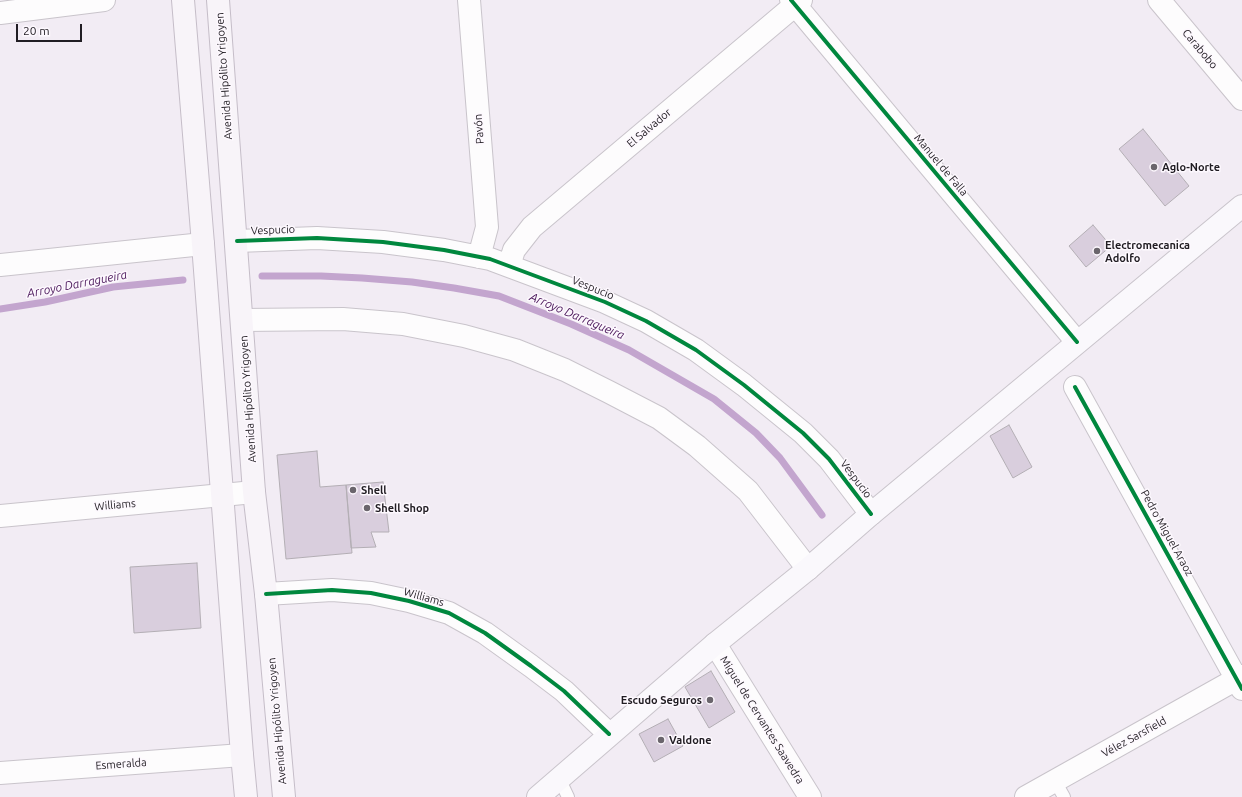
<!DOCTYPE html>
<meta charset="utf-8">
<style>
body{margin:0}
#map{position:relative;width:1242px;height:797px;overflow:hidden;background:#f2ecf4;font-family:Ubuntu,sans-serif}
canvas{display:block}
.scale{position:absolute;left:16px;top:24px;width:66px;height:18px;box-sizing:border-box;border:2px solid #211d23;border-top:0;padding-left:5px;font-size:12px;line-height:14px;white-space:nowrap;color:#211d23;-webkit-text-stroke:3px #fdf8fe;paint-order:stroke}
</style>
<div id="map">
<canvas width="1242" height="797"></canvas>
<div class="scale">20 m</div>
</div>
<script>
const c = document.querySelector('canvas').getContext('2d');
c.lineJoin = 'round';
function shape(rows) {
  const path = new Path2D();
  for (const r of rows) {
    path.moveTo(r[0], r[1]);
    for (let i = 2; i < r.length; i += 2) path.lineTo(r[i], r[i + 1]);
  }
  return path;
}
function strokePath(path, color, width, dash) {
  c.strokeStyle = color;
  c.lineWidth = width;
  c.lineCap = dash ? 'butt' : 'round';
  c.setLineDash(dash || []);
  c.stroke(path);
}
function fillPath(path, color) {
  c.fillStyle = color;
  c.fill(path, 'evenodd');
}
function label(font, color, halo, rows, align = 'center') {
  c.font = font + ' Ubuntu,sans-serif';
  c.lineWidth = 3;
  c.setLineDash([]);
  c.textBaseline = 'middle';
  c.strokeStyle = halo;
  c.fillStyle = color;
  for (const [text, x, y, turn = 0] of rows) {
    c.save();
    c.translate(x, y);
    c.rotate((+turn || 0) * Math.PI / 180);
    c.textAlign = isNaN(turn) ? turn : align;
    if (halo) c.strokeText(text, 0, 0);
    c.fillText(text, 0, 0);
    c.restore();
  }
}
strokePath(shape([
 [262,276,321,276,362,278,412,282,454,288,499,296,571,324,629,350,714,399,756,433,780,458,822,515],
 [0,309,45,302,113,287,183,280]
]), '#c3a5ce', 7);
const building = shape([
 [1143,129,1189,186,1165,206,1119,149,1143,129],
 [1093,225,1111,246,1086,267,1069,246,1093,225],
 [1009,425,1032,467,1013,478,990,436,1009,425],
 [317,451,320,487,346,485,352,553,286,559,277,455,317,451],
 [383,482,389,532,371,532,376,547,351,548,346,485,383,482],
 [197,563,201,628,134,633,130,567,197,563],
 [711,671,735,712,709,728,685,687,711,671],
 [668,719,683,746,654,762,639,734,668,719]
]);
fillPath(building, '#d9cedd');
strokePath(building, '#b3aeb4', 1);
const service = shape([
 [559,778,568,797],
 [1055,781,1064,797]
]);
const minor = shape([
 [469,0,487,227,479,257],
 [791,0,1077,342],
 [1159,0,1242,99],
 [0,13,104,0],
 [237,241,317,238,383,242,444,250,490,259,605,302,646,321,696,350,744,385,803,433,829,459,871,514],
 [0,265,203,244],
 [509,266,514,250,532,227,801,0],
 [242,320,343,319,403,324,464,336,515,350,565,370,609,392,659,418,697,446,748,491,808,569],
 [1075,387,1242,689],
 [0,516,254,492],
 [266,594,332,590,371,593,409,601,449,613,485,633,531,666,564,691,609,734],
 [715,644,810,797],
 [0,773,242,755],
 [1026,797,1242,676]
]);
const secondary = shape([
 [538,797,715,644,808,569,871,514,1242,206]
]);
const primary = shape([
 [183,0,203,244,242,755,246,797],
 [218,0,254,492,266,594,284,797]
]);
strokePath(service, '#c9c4cb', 14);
strokePath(minor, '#c9c4cb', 24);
strokePath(secondary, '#c9c4cb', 24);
strokePath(primary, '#c5bdc8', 24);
strokePath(service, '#fdfcfd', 12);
strokePath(minor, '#fdfcfd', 22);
strokePath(secondary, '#faf8fc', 22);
strokePath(primary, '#f8f4f9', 22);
strokePath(shape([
 [791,0,1077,342],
 [237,241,317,238,383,242,444,250,490,259,605,302,646,321,696,350,744,385,803,433,829,459,871,514],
 [1075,387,1242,689],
 [266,594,332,590,371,593,409,601,449,613,485,633,531,666,564,691,609,734]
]), '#00873e', 4);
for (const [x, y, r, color] of [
 [1154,167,4,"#6a656c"],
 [1097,251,4,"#6a656c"],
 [353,490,4,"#6a656c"],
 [367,508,4,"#6a656c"],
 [710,700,4,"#6a656c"],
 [661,740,4,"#6a656c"]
]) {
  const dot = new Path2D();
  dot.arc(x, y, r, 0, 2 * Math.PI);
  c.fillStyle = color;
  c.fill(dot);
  strokePath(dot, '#fdf8fe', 1.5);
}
label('11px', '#211d23', '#fdf8fe', [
 ["Carabobo",1200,49,50],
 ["Avenida Hipólito Yrigoyen",224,76,-94],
 ["El Salvador",649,128,-40],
 ["Pavón",479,129,-94],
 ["Manuel de Falla",941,165,50],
 ["Vespucio",273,230,-2],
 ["Vespucio",593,288,22],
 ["Avenida Hipólito Yrigoyen",248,399,-94],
 ["Vespucio",856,479,53],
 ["Williams",115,505,-5],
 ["Pedro Miguel Araoz",1167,533,61],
 ["Williams",424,597,16],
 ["Miguel de Cervantes Saavedra",762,720,58],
 ["Avenida Hipólito Yrigoyen",277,721,-95],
 ["Vélez Sarsfield",1134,737,-29],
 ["Esmeralda",121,764,-4]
]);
label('bold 11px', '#211d23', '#fdf8fe', [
 ["Aglo-Norte",1162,167],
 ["Electromecanica",1105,245],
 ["Adolfo",1105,258],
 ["Shell",361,490],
 ["Shell Shop",375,508],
 ["Escudo Seguros",702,700,"right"],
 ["Valdone",669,740]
], 'left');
label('italic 12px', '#4b185b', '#fdf8fe', [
 ["Arroyo Darragueira",77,284,-11],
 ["Arroyo Darragueira",577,316,23]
]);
</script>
